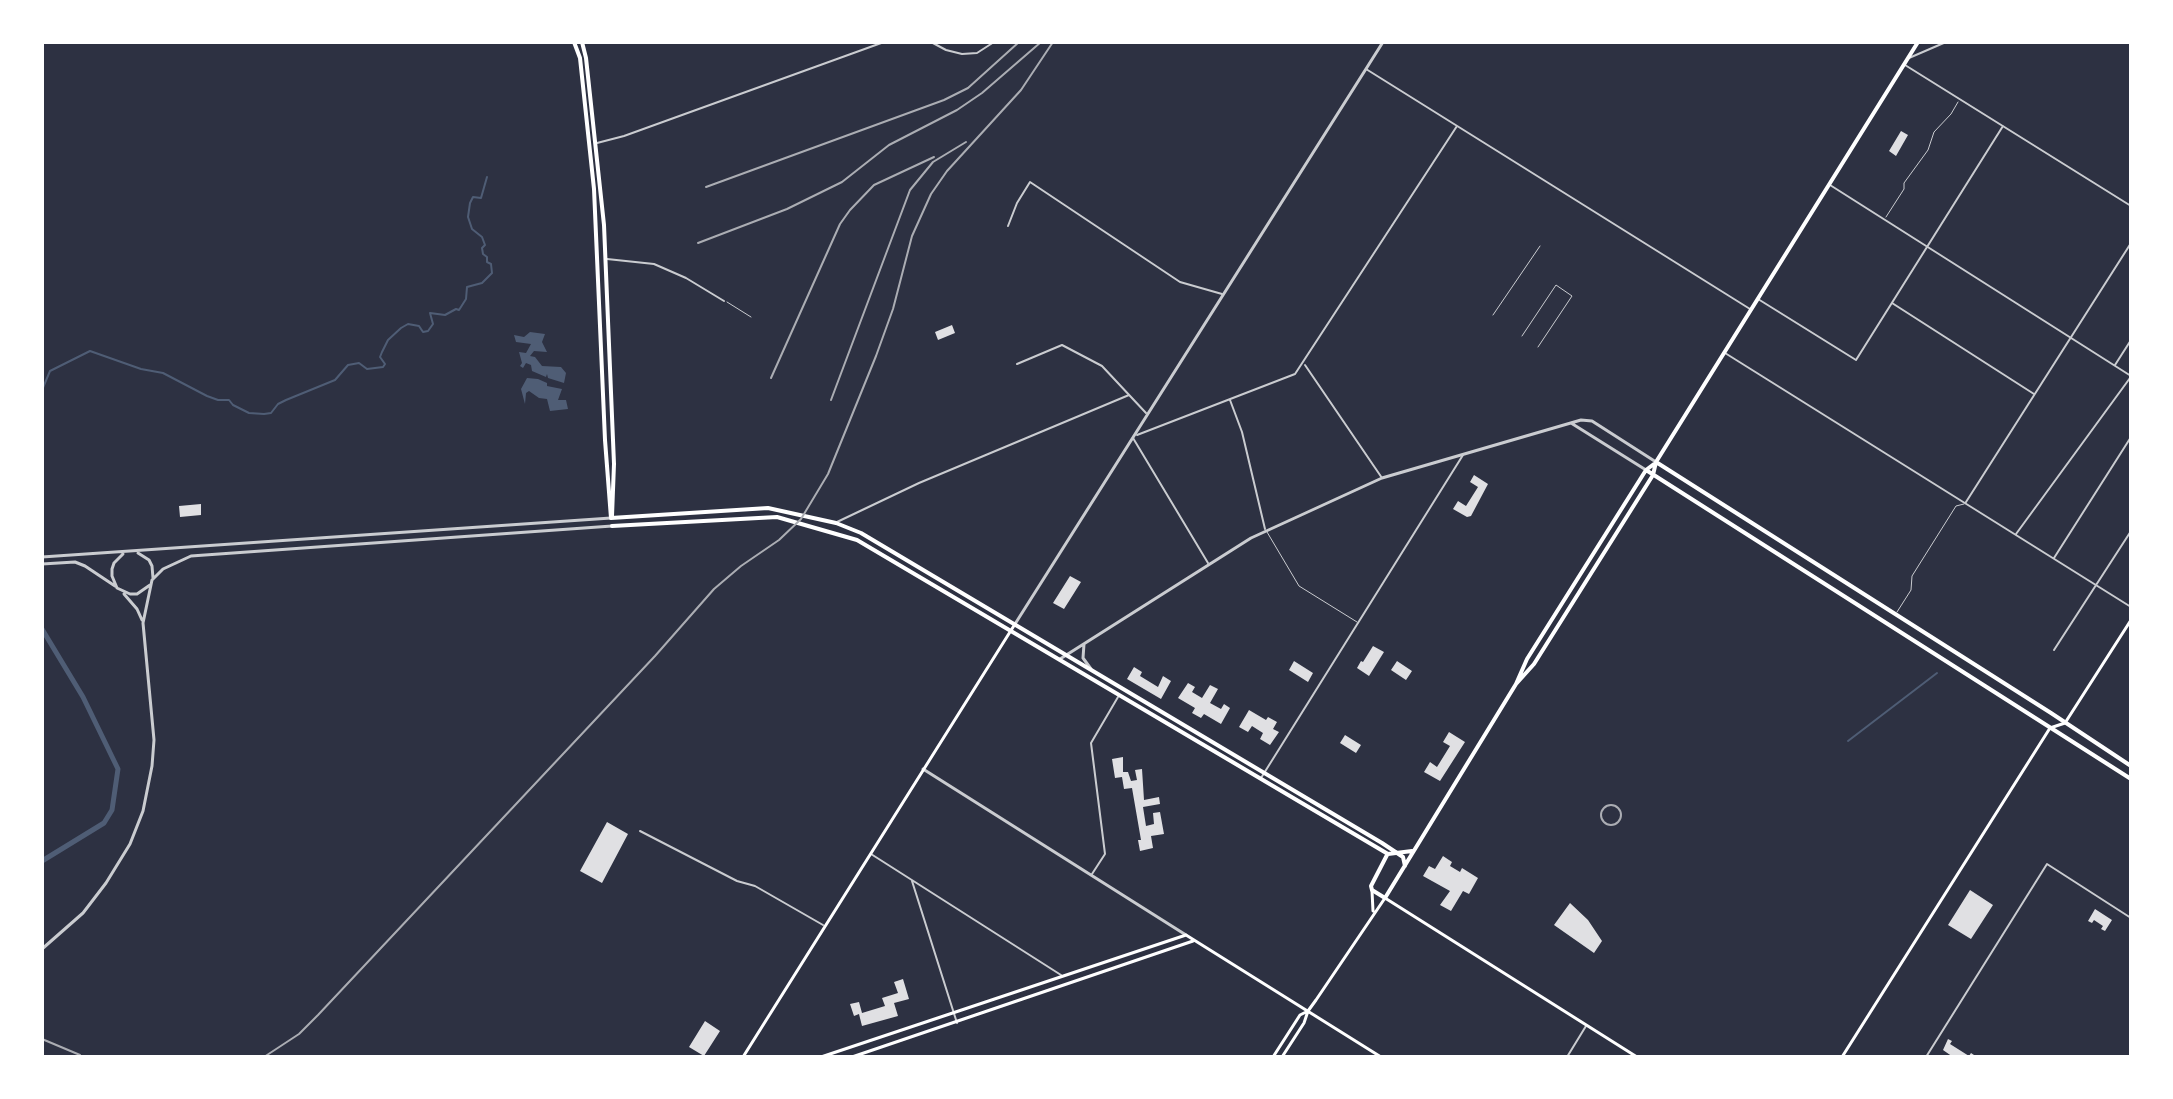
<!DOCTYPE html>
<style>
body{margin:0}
#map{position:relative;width:2173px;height:1099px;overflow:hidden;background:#2d3142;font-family:"Nunito Sans",sans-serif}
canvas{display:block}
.frame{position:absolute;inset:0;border:44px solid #fff;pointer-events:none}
</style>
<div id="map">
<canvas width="2173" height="1099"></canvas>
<div class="frame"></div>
</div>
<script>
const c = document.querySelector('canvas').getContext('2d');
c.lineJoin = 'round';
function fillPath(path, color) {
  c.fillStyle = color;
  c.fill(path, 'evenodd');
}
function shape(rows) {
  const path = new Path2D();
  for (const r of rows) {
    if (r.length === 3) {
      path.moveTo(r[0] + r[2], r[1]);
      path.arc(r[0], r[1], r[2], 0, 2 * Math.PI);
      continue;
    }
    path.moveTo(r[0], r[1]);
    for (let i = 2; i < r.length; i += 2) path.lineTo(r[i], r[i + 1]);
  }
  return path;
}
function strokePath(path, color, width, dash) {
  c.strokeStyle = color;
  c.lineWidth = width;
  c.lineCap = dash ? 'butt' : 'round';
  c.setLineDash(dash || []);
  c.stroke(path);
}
fillPath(shape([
 [530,332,545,334,542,342,547,352,534,351,530,356,535,357,542,366,561,367,566,373,564,383,548,378,547,374,546,377,532,371,531,365,526,363,523,368,520,366,522,363,519,352,526,353,531,344,516,342,514,335,524,337],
 [527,378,538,379,547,383,547,386,562,389,558,400,566,400,568,409,550,411,547,399,539,398,529,391,526,393,525,404,521,389]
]), '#4f5d75');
strokePath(shape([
 [42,390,50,371,90,351,141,369,163,373,207,396,218,400,229,400,233,405,249,413,264,414,271,413,278,404,286,400,335,380,348,365,359,363,367,369,383,367,385,364,380,357,382,352,388,340,401,328,408,324,419,326,423,332,428,331,433,324,430,313,445,315,456,309,459,310,466,299,467,287,482,283,492,273,491,264,487,262,487,257,483,254,482,248,485,245,482,237,472,229,468,217,470,203,473,197,481,198,487,177],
 [1848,741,1937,673]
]), '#4f5d75', 2);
strokePath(shape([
 [42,629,83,697,118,769,112,810,104,823,42,861]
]), '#4f5d75', 5);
fillPath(shape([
 [1901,131,1908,135,1896,156,1889,151],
 [952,325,955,333,938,340,935,332],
 [1474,475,1488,484,1471,516,1467,517,1453,509,1458,501,1466,506,1478,487,1470,482],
 [201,504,201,515,180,517,179,506],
 [1070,576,1081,582,1064,609,1053,603],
 [1373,646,1384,652,1369,676,1357,668,1361,661,1363,662],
 [1294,661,1313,673,1308,682,1289,670],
 [1397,661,1412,671,1406,680,1391,670],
 [1134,667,1142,672,1140,676,1158,687,1163,676,1171,681,1161,699,1127,679],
 [1188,683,1195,687,1192,692,1202,698,1210,685,1218,689,1210,703,1221,709,1224,704,1230,708,1221,724,1204,714,1201,718,1192,713,1195,708,1178,698],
 [1249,710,1266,720,1268,717,1277,722,1273,729,1279,732,1270,745,1260,739,1263,733,1252,726,1248,732,1239,727],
 [1449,732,1465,742,1440,781,1424,772,1430,762,1437,767,1450,746,1443,742],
 [1345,735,1361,745,1356,753,1340,743],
 [1123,757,1123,772,1128,772,1131,781,1137,780,1135,770,1142,769,1144,800,1159,797,1160,804,1143,807,1146,826,1154,824,1153,813,1160,812,1164,834,1151,836,1153,848,1140,851,1138,840,1141,840,1132,788,1124,789,1122,777,1115,778,1112,759],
 [607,822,628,834,602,883,580,871],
 [1443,856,1452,862,1450,866,1460,872,1462,868,1478,878,1469,894,1463,891,1451,911,1440,905,1450,891,1423,876,1429,866,1435,869],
 [1970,890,1993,905,1971,939,1948,925],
 [1570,903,1588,920,1602,941,1594,953,1554,925],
 [2095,909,2112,920,2105,931,2101,929,2103,926,2094,920,2092,923,2088,921],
 [903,979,909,999,894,1003,898,1016,862,1026,859,1014,854,1016,850,1004,859,1002,862,1013,885,1006,882,998,898,993,894,982],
 [705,1021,720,1031,704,1056,689,1047],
 [1948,1039,1952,1041,1950,1044,1969,1056,1971,1053,1977,1057,1953,1057,1943,1050]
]), '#e0e0e3');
strokePath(shape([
 [1886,217,1904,189,1904,183,1928,150,1934,132,1951,114,1958,102],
 [727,302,751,317],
 [1493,315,1540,246],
 [1522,336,1556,285,1572,296,1538,347],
 [1267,532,1299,586,1357,622],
 [1897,612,1911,590,1912,576,1956,506,1964,504]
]), '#caccd0', 1);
strokePath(shape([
 [931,42,946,50,962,54,977,53,994,42],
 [1909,58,1946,42],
 [1905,65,2131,206],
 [1366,69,1750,309],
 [597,143,624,136,884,42],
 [1830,185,2131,376],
 [1008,226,1017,203,1030,182,1180,282,1222,294],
 [607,259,654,264,686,278,724,301],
 [1758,299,1856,360,2003,126],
 [1892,303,2034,394],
 [1725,353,2131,607],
 [1017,364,1062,345,1102,366,1146,413],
 [1305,365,1382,478],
 [2115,365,2131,340],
 [1230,400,1242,432,1265,529],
 [1137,435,1295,374,1457,126],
 [1133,438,1208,563],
 [1966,502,2131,243],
 [837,522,919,483,1129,395],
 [2016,534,2130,378],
 [2054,558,2131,437],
 [2054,650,2131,531],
 [1261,778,1463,455],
 [640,831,737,881,755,886,823,925],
 [871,854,1061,975],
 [1092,874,1105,854,1091,743,1118,697],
 [912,881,957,1023],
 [1567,1057,1586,1026],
 [1926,1057,2047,864,2131,918]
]), '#caccd0', 2);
strokePath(shape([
 [1571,423,1646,470],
 [138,553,149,560,152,566,153,578],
 [123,554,114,563,112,569,112,576,117,588,130,594,137,594,150,585],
 [42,557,611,518],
 [42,564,75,562,85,566,115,586],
 [124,594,137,609,142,620],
 [1015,624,1383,42],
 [1084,644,1083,658,1091,669],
 [1060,659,1251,538,1382,478,1581,420,1592,421,1656,462],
 [923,769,1186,935],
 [42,949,83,913,106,883,130,844,143,811,152,766,154,740,143,623,152,580,163,569,191,556,612,526]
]), '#caccd0', 3);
strokePath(shape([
 [1372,891,1373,911],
 [743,1057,1015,624],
 [821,1057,1186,935,1381,1057],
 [852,1057,1193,941],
 [1273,1057,1300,1015,1308,1011,1316,1000,1385,898,1637,1057],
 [1282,1057,1304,1023,1308,1011],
 [1842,1057,2050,728,2065,723,2131,620]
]), '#fff', 3);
strokePath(shape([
 [574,42,580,58,594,189,605,440,611,518],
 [582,42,586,58,604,225,614,464,612,516],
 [1656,462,2051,713,2131,766],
 [1646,470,2131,779],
 [611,518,768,508,836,523,861,533,1382,843,1403,857,1405,866],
 [612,526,777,517,857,540,1388,854],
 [1516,684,1534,664,1653,475,1656,462,1918,42],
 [1388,854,1412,851],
 [1387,855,1371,886,1372,890,1385,898,1516,684,1527,659,1646,470,1654,464]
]), '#fff', 4);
strokePath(shape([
 [706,187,944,100,968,88,1019,42],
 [698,243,787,209,842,182,889,145,957,110,982,93,1041,42],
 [771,378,840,224,850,210,874,185,934,157],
 [831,400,910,190,933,162,966,142],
 [1611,815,10],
 [42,1039,80,1055],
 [264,1057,299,1034,318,1015,655,656,714,589,741,566,779,540,801,519,828,474,876,356,893,309,912,236,931,194,947,171,1021,90,1053,42]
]), '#abadb3', 2);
</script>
